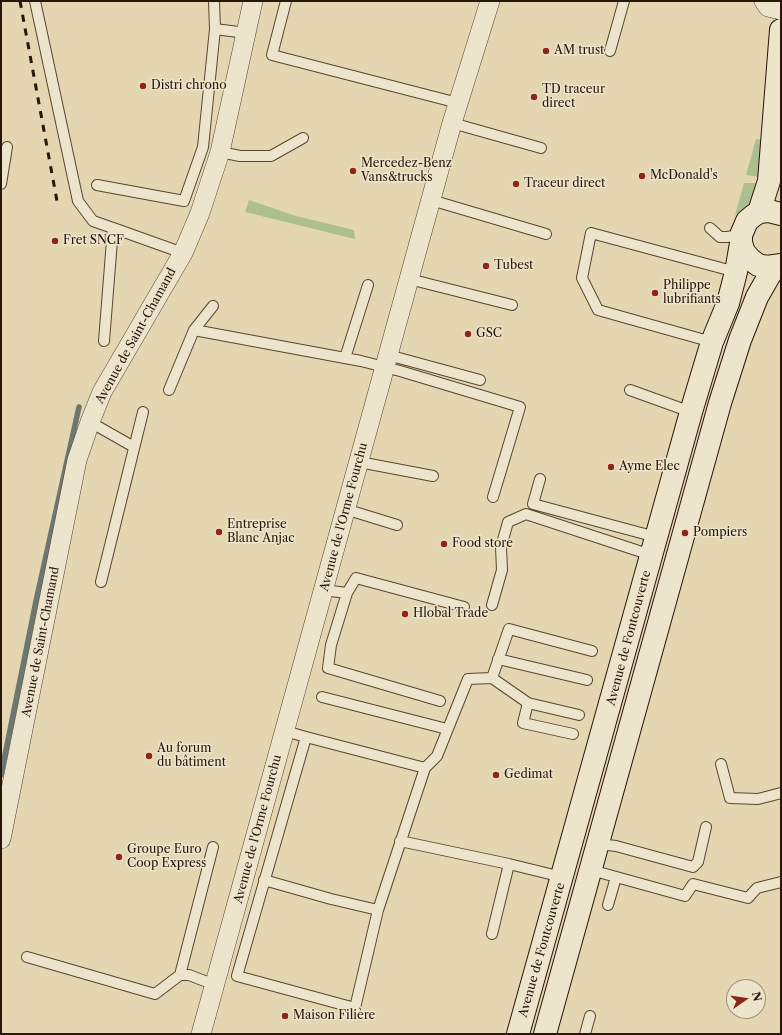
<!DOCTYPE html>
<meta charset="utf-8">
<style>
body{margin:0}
#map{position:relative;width:782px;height:1035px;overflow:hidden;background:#e3d6b1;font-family:"Libre Caslon Text",serif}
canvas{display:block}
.frame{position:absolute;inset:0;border:2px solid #281609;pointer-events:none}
.north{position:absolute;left:726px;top:979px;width:40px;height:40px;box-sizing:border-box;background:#ede4cc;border:1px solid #9e927e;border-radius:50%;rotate:77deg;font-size:11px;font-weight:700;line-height:16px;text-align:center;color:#281609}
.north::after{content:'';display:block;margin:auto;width:14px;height:18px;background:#8f2418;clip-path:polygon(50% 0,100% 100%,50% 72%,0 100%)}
</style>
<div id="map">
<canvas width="782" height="1035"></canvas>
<div class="frame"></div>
<div class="north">N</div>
</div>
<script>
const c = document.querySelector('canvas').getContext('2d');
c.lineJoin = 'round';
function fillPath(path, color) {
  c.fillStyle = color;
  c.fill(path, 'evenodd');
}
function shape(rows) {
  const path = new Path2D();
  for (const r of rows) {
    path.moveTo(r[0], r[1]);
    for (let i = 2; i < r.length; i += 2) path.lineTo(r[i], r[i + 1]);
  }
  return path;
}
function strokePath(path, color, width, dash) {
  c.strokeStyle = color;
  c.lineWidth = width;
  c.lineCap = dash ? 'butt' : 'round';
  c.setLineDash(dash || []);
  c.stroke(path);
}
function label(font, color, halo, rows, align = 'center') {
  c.font = font + ' "Libre Caslon Text",serif';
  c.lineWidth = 3;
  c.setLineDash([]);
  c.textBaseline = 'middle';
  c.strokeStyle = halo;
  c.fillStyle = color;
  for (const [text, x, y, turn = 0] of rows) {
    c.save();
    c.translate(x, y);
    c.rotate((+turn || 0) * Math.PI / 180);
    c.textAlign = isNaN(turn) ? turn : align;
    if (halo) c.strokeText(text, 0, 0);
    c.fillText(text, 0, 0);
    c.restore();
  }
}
fillPath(shape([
 [756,139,763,140,759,177,746,175],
 [744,183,757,183,758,186,756,198,735,215],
 [249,200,296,216,354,230,355,239,245,212]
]), '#adbf91');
strokePath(shape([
 [1,775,36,601,79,407]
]), '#6b7770', 5.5);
const service = shape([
 [35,1,78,201,93,221,113,228],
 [214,1,215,29],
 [286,1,272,55,458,103],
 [610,51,624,1],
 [452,123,541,148],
 [220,152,240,156,271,156,303,138],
 [1,184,7,147],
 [97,185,184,201,203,147,215,29,246,33],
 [431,200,546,234],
 [710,228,720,237,727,237,741,235],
 [409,279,512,305],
 [213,306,194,330,361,361,400,371,520,407,493,497],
 [104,341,113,228,183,253],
 [712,342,598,310,582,278,591,233,736,272],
 [388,355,480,380],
 [345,358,368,285],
 [169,390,194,330],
 [630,390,691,412],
 [90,422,134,447],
 [359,462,433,476],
 [540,479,533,504,656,537],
 [345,509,397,525],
 [101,582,143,412],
 [323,590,347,593],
 [492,605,502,570,501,547,508,522,526,514,651,555],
 [498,659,587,680],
 [492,678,528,703,579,715],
 [322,697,447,729],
 [440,701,328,668,331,645,347,593,356,578,464,607],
 [528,703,523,723,573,734],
 [285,731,306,737,425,768,378,910,355,1008,237,976,306,737],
 [721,764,730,798,758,799,781,793],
 [425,768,437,756,468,679,492,678,509,629,592,651],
 [400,841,509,864],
 [598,844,616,846,693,867,698,862,706,827],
 [591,870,685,896,693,884,748,898,757,888,781,882],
 [264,880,331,899,378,910],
 [608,905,616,877],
 [492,934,509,864,562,877],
 [27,957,155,994,180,975,189,975,215,985],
 [180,975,213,847],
 [585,1034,590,1016]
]);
const minor = shape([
 [764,1,768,7,781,10],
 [1,839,77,460,90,422,102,392,183,253,200,213,220,152,253,1],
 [201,1034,452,123,490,1]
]);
const secondary = shape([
 [759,212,769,181,781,30],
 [781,214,769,211,759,212,753,216,747,221,741,235,741,243,744,252,750,259,758,265,767,267,781,265],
 [518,1034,691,412,712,342,728,303,736,272,741,243],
 [545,1034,720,403,740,340,757,297,769,276,776,266]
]);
strokePath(service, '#574633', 12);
strokePath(minor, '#574633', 20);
strokePath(secondary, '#281609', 24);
strokePath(service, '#ede4cc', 10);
strokePath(minor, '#ede4cc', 19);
strokePath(secondary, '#ede4cc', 22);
strokePath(shape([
 [20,1,57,201]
]), '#281609', 3, [7, 7]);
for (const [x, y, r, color] of [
 [546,51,4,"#8f2418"],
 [143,86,4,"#8f2418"],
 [534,97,4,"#8f2418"],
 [353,171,4,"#8f2418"],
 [642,176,4,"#8f2418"],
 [516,184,4,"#8f2418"],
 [55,241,4,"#8f2418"],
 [486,266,4,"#8f2418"],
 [655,293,4,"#8f2418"],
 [468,334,4,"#8f2418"],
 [611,467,4,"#8f2418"],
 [219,532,4,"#8f2418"],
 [685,533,4,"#8f2418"],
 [444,544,4,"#8f2418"],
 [405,614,4,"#8f2418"],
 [149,756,4,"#8f2418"],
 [496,775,4,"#8f2418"],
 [119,857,4,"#8f2418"],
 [285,1016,4,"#8f2418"]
]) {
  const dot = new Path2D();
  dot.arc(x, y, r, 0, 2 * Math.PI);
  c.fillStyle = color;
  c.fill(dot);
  strokePath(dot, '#ede4cc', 1.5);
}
label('12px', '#281609', '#ede4cc', [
 ["AM trust",554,51],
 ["Distri chrono",151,86],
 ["TD traceur",542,90],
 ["direct",542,104],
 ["Mercedez-Benz",361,164],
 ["Vans&trucks",361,178],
 ["McDonald's",650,176],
 ["Traceur direct",524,184],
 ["Fret SNCF",63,241],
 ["Tubest",494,266],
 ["Philippe",663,286],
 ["lubrifiants",663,300],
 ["GSC",476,334],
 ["Ayme Elec",619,467],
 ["Entreprise",227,525],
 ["Blanc Anjac",227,539],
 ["Pompiers",693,533],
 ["Food store",452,544],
 ["Hlobal Trade",413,614],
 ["Au forum",157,749],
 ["du bâtiment",157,763],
 ["Gedimat",504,775],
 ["Groupe Euro",127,850],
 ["Coop Express",127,864],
 ["Maison Filière",293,1016]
], 'left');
label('12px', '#281609', '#ede4cc', [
 ["Avenue de Saint-Chamand",136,336,-61],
 ["Avenue de l'Orme Fourchu",344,517,-75],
 ["Avenue de Fontcouverte",629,638,-75],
 ["Avenue de Saint-Chamand",41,642,-79],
 ["Avenue de l'Orme Fourchu",258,829,-75],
 ["Avenue de Fontcouverte",542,950,-74]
]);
</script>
